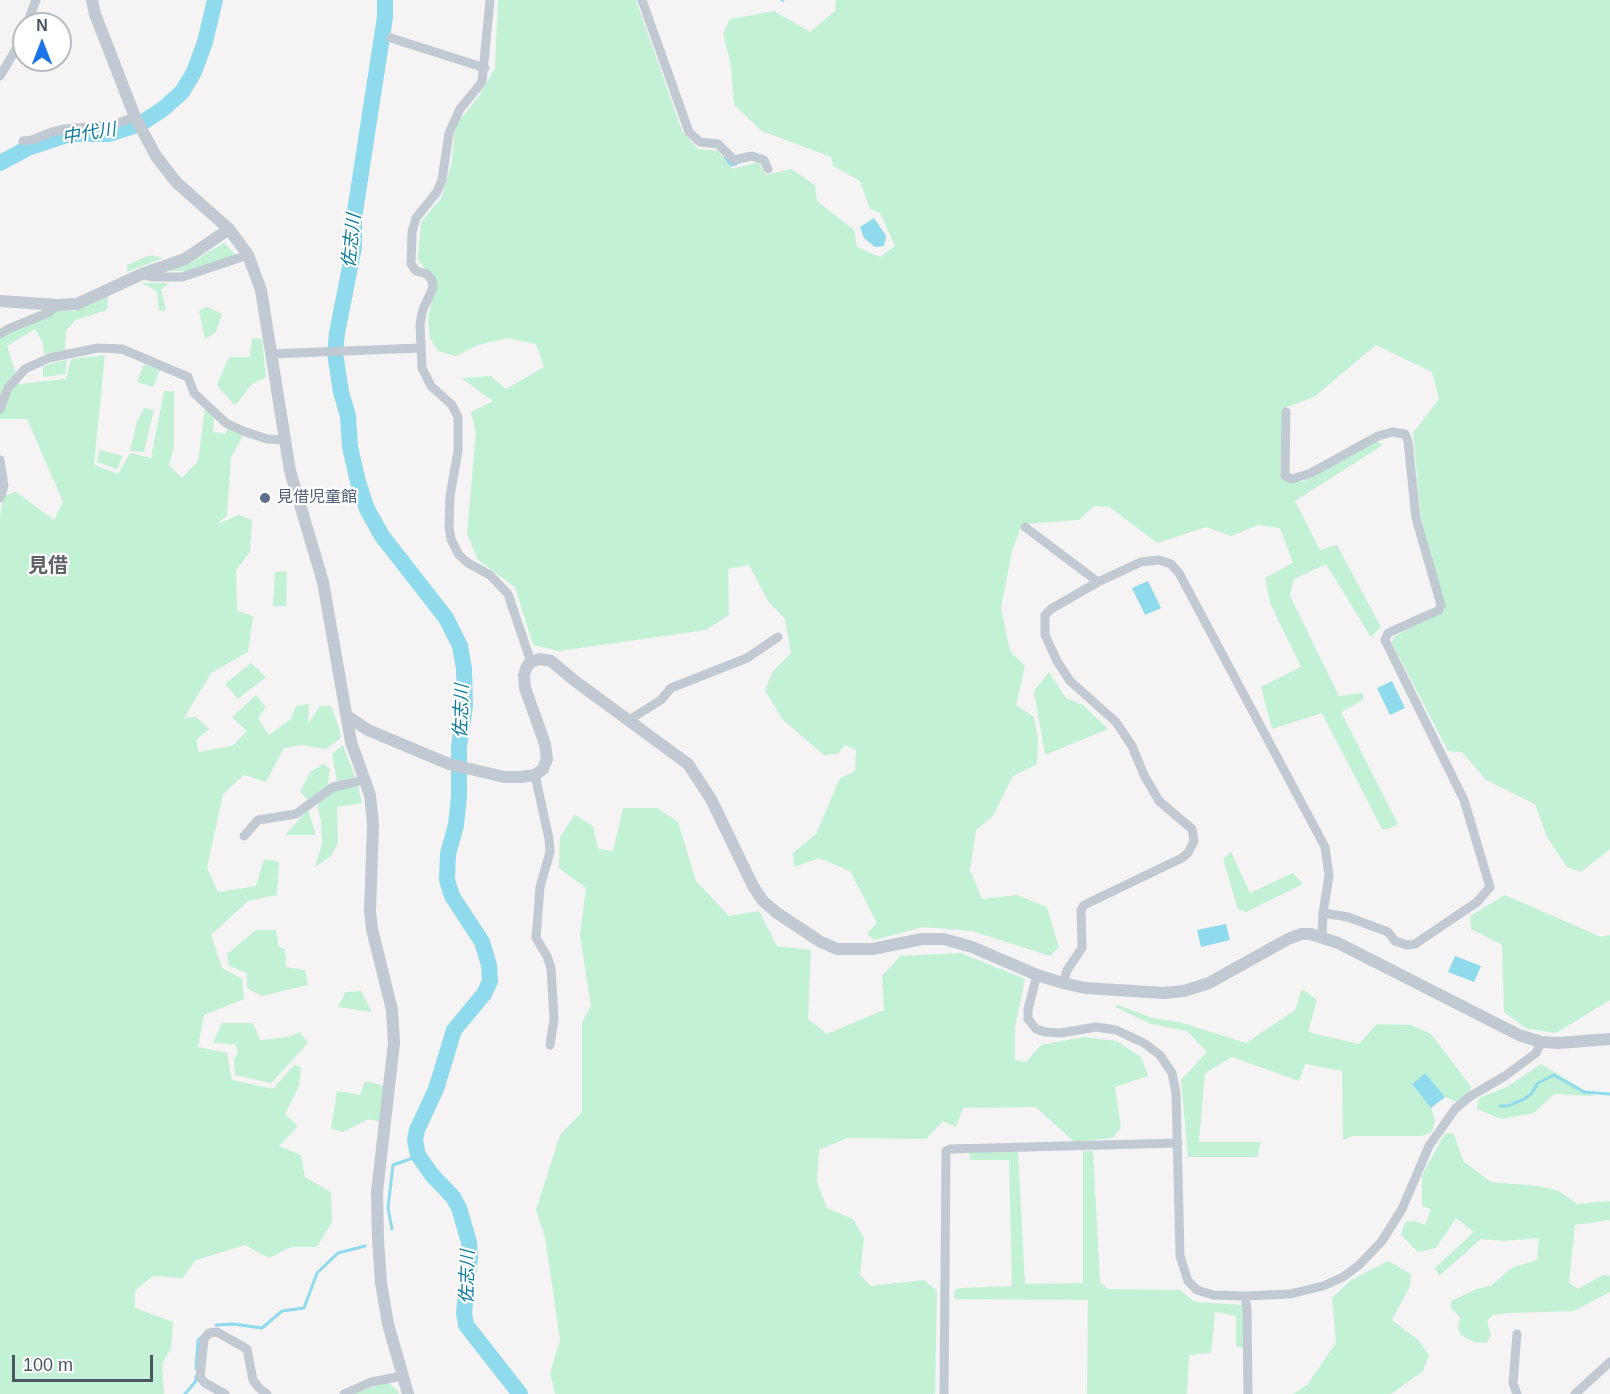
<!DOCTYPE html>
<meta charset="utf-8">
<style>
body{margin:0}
#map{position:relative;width:1610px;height:1394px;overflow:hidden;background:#f5f3f3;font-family:Arial,sans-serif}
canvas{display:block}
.north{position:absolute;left:12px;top:12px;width:60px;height:60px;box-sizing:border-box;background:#fff;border:2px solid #b7bbc0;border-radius:50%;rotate:0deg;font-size:16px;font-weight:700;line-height:24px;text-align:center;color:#4a5661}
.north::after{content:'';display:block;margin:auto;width:21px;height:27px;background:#1a73e8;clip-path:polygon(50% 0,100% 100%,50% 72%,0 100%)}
.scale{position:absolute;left:12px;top:1355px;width:141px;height:27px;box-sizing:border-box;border:3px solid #4a5661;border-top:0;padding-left:8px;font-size:18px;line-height:21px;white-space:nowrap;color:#4a5661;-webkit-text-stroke:4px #fff;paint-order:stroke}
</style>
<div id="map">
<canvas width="1610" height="1394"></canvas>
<div class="north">N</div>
<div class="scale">100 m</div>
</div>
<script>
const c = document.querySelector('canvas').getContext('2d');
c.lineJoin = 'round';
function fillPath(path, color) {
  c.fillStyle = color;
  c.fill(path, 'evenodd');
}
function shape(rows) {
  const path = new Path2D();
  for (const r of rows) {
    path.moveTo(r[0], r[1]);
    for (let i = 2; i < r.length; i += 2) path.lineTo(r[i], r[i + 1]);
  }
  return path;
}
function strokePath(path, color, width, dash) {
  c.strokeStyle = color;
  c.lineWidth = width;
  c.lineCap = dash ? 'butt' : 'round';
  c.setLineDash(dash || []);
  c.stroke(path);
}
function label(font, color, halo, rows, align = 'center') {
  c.font = font + ' Arial,"Noto Sans JP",sans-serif';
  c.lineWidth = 4.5;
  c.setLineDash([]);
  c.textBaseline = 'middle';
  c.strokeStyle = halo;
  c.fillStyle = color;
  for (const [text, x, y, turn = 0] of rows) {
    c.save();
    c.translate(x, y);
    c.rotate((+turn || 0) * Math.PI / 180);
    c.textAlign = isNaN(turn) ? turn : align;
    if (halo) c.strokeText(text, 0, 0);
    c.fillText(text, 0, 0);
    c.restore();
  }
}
fillPath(shape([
 [498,0,636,0,682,131,698,149,718,151,732,169,758,162,766,175,791,169,815,185,817,201,854,230,857,247,880,257,895,246,880,213,870,209,860,181,833,166,831,157,762,131,734,105,731,66,723,33,730,19,774,11,810,32,835,11,836,0,1610,0,1610,849,1581,872,1567,867,1547,837,1535,804,1486,780,1462,752,1448,751,1392,643,1394,637,1445,609,1421,518,1413,433,1439,399,1432,372,1376,345,1314,397,1284,408,1280,473,1302,482,1376,441,1383,445,1295,501,1320,550,1337,545,1381,627,1371,637,1326,564,1294,579,1290,596,1339,696,1363,693,1363,700,1341,712,1398,824,1388,829,1382,829,1322,713,1272,729,1261,687,1301,667,1270,603,1265,578,1293,563,1280,528,1258,525,1231,536,1206,527,1157,543,1110,507,1094,506,1079,520,1022,524,1012,551,1001,608,1010,651,1025,666,1016,705,1034,717,1038,739,1037,764,1013,776,993,816,976,830,970,870,982,899,1017,895,1047,907,1059,947,1050,956,972,931,923,927,874,940,867,933,877,923,850,871,819,858,794,867,793,853,816,834,840,778,855,771,856,750,845,745,838,754,824,755,782,719,765,690,773,671,791,653,785,619,768,601,749,565,728,569,729,615,706,630,559,651,533,645,515,587,478,560,467,534,476,432,471,412,493,401,461,378,491,376,506,389,544,367,536,344,508,338,478,345,456,356,438,351,430,338,428,318,436,282,418,260,421,222,442,197,452,161,455,126,479,96,495,68],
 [224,243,236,255,186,271,168,271,187,265],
 [150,255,163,258,127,272,127,265],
 [141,283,169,283,161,290,166,310,159,311,157,291],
 [108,297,107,310,75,320,66,331,65,350,44,354,43,343,35,329,7,346,19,384,66,379,71,359,105,355,94,465,118,474,130,453,151,458,164,391,174,391,174,446,169,465,182,478,198,461,205,409,214,416,213,432,226,434,227,427,243,436,231,457,227,515,218,524,239,515,252,520,250,552,236,570,237,611,253,616,248,652,211,673,184,718,196,717,209,729,197,739,198,752,232,746,247,731,232,717,256,695,266,707,258,718,269,735,291,719,296,706,309,704,308,724,320,706,331,706,339,727,341,738,326,749,302,745,284,748,266,782,244,775,223,794,207,868,218,892,256,886,264,859,279,862,277,895,248,901,211,935,222,968,242,979,244,999,204,1015,198,1047,227,1053,232,1080,273,1089,294,1065,301,1067,299,1086,285,1114,298,1126,279,1146,301,1155,305,1177,331,1192,332,1222,317,1247,291,1247,269,1258,245,1245,196,1260,183,1278,153,1276,135,1290,135,1308,173,1322,171,1348,162,1364,164,1394,0,1394,0,518,3,496,16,492,54,520,63,502,27,419,0,419,0,329,38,311,75,311],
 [207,307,222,314,216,332,205,339,199,310],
 [252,338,262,339,266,377,251,385,235,406,217,385,229,357,250,357],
 [67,360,65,374,43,377,43,366],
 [144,364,160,370,153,387,137,382],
 [144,408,154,410,144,452,130,451,137,421],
 [100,450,123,456,117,469,97,462],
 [287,571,286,606,273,606,275,572],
 [251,663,266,677,238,699,225,684],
 [1049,672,1066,698,1083,705,1108,729,1045,755,1034,691],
 [343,745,355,777,337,782,332,754],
 [324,764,330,769,328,785,308,800,300,792,310,772],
 [358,786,362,803,337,807,338,843,331,856,315,867,322,843,321,821,317,805,331,791],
 [623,808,657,808,678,822,696,881,729,916,759,911,777,946,811,950,808,1019,827,1034,884,1010,882,976,900,956,961,953,1025,979,1015,1027,1015,1060,1026,1062,1041,1045,1083,1037,1117,1041,1141,1057,1148,1076,1115,1087,1121,1128,1112,1138,1074,1142,1036,1107,963,1108,956,1127,943,1121,926,1139,847,1138,819,1150,817,1182,827,1208,853,1219,864,1238,860,1275,871,1286,924,1280,937,1291,935,1394,555,1394,550,1373,560,1340,545,1237,536,1210,560,1135,582,1112,582,1022,591,1006,580,935,586,888,559,868,560,837,575,815,593,826,598,849,613,851],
 [308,810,316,835,285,835],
 [1231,852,1250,893,1293,873,1303,884,1246,912,1238,909,1223,859],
 [1505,895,1601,937,1610,935,1610,1000,1556,1033,1527,1029,1504,1012,1502,945,1471,929,1470,916],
 [256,930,276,930,279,947,285,949,286,967,305,970,308,985,262,996,247,988,247,973,229,966,227,954],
 [1302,989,1317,1000,1308,1032,1359,1044,1377,1024,1411,1025,1431,1034,1472,1088,1457,1102,1445,1097,1425,1073,1412,1084,1431,1108,1435,1121,1432,1132,1422,1136,1353,1136,1343,1140,1342,1071,1305,1064,1299,1081,1232,1057,1205,1073,1199,1142,1261,1142,1257,1157,1188,1157,1181,1080,1207,1052,1187,1031,1151,1024,1115,1007,1118,1005,1152,1018,1179,1022,1246,1043,1295,1010],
 [361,991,372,1012,338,1007,345,992],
 [222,1023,253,1023,260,1040,288,1037,300,1032,308,1043,271,1083,235,1075,234,1059,238,1052,235,1044,213,1043],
 [1541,1064,1594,1096,1554,1094,1534,1113,1501,1119,1477,1109,1479,1098,1507,1087],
 [365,1081,385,1086,381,1122,369,1119,343,1132,331,1129,337,1091,360,1095],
 [1445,1133,1454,1134,1463,1161,1491,1182,1538,1186,1559,1191,1577,1204,1610,1201,1610,1220,1575,1225,1569,1283,1578,1289,1603,1275,1610,1276,1610,1292,1574,1311,1509,1313,1493,1315,1487,1320,1491,1336,1486,1343,1474,1342,1461,1335,1458,1328,1460,1317,1451,1308,1451,1301,1477,1289,1492,1285,1511,1268,1537,1260,1539,1238,1504,1241,1481,1239,1439,1276,1435,1268,1474,1232,1456,1218,1436,1248,1418,1252,1401,1235,1405,1222,1415,1221,1425,1225,1431,1209,1422,1206,1422,1175],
 [1083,1151,1093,1151,1100,1282,1108,1289,1180,1290,1195,1302,1243,1305,1245,1349,1236,1346,1236,1316,1215,1312,1211,1353,1189,1355,1187,1394,1087,1394,1088,1300,954,1299,955,1290,960,1288,1012,1286,1009,1160,970,1160,969,1152,1018,1152,1025,1284,1083,1283],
 [1388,1261,1411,1274,1410,1286,1392,1320,1418,1340,1429,1355,1423,1371,1391,1394,1293,1394,1307,1385,1336,1343,1332,1298,1351,1280],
 [387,1382,399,1392,398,1394,353,1394]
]), '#c3f1d5');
fillPath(shape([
 [874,218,886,236,884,246,875,247,864,238,860,227],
 [1148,581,1161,608,1145,615,1132,588],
 [1392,681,1405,708,1390,715,1377,688],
 [1226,924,1230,940,1201,947,1197,930],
 [1455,956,1481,966,1474,982,1448,972],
 [1425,1073,1445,1097,1431,1108,1412,1084]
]), '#90daee');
strokePath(shape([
 [782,0,783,0],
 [725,157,731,165,736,164],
 [1500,1106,1508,1106,1524,1099,1531,1094,1538,1083,1554,1075,1584,1092,1610,1094],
 [392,1229,388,1208,393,1165,413,1158,418,1155],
 [216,1325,233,1324,262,1328,282,1311,304,1308,317,1273,338,1253,365,1246],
 [196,1369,198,1340,200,1338],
 [185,1394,196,1381,196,1376]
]), '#90daee', 3);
strokePath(shape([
 [385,0,385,17,354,218,354,247,337,333,335,353,341,392,348,416,350,447,358,482,367,509,382,536,446,618,460,646,464,669,465,706,459,746,459,797,456,825,448,854,447,880,452,896,482,942,489,965,490,981,484,994,454,1030,436,1089,417,1130,415,1140,418,1155,432,1175,453,1197,459,1208,469,1242,470,1257,464,1313,466,1325,520,1394],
 [0,163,28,148,70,134,109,134,140,124,163,109,182,92,194,72,205,42,215,0]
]), '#90daee', 16);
strokePath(shape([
 [490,0,482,82,460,109,449,133,442,180,437,192,416,218,412,232,411,264,416,271,427,274,432,280,433,288,423,309,420,324,422,368,431,386,452,405,458,417,458,451,450,496,449,527,451,539,459,555,468,563,490,575,508,594,531,662],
 [642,0,689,132,700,142,718,144,734,160,752,156,764,160,768,169],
 [27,24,36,0],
 [391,38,485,68],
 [0,76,19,44,24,32],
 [23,141,32,140,52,132,65,129,112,125,135,117],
 [142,274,152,277,182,277,248,255],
 [0,334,8,329,48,313,58,305],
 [270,354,420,348],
 [0,409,8,388,25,369,49,358,98,348,122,349,188,377,194,393,226,423,243,431,267,439,284,440],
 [1286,412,1285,476,1292,479,1311,473,1378,436,1392,432,1405,434,1408,441,1416,518,1441,605,1439,610,1388,633,1385,640,1464,800,1490,887,1477,902,1415,944,1407,945,1395,941,1388,932,1348,917,1323,913],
 [0,460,4,486,0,498],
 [1025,527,1098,582],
 [629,720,661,700,671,688,747,658,778,637],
 [535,775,549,839,550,852,540,887,536,938,547,956,551,968,554,1019,550,1045],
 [244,836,258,820,296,814,333,787,365,780],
 [1037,975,1028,1009,1028,1019,1036,1029,1045,1032,1061,1033,1096,1027,1116,1030,1144,1043,1160,1055,1172,1073,1176,1093,1180,1256,1188,1281,1197,1290,1213,1295,1245,1296,1290,1294,1323,1286,1343,1277,1359,1265,1382,1241,1402,1209,1429,1146,1455,1109,1469,1097,1505,1076,1536,1053,1541,1042],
 [1063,983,1067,970,1082,948,1081,910,1084,905,1182,858,1188,853,1194,841,1192,829,1159,801,1144,775,1132,746,1116,722,1070,681,1057,661,1045,635,1045,615,1051,609,1098,582,1141,562,1159,560,1171,564,1179,573,1325,847,1329,876,1323,913,1322,936],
 [1245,1296,1247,1309,1248,1394],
 [1517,1334,1513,1383,1517,1394],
 [225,1394,205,1383,200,1377,204,1339,209,1333,217,1332,247,1349,253,1380,259,1388,267,1394],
 [344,1394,371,1382,402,1376],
 [944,1394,946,1151,950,1149,1178,1143],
 [1575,1394,1610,1362]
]), '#c1cad2', 9);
strokePath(shape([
 [92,0,95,14,135,117,156,156,176,182,229,229,248,255,261,290,290,471,323,582,351,742,370,795,373,825,370,911,372,929,392,1010,394,1043,377,1192,378,1239,381,1283,388,1324,408,1394],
 [0,301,58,305,77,304,142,274,185,259,229,229],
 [347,716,368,730,449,764,504,777,521,777,535,775,543,769,547,759,545,744,525,688,524,675,527,666,531,662,539,659,551,661,575,681,688,764,711,799,753,886,763,901,777,913,821,942,837,949,872,949,922,939,944,939,972,947,1037,975,1063,983,1085,988,1164,993,1184,991,1209,983,1288,939,1301,934,1311,934,1338,943,1519,1035,1541,1042,1558,1043,1610,1039]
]), '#c1cad2', 12);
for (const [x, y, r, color] of [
 [265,498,6,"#5c6f8a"]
]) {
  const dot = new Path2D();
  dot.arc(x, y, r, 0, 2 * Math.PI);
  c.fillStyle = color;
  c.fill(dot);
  strokePath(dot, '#fff', 2);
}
label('16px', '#4e5e75', '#fff', [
 ["見借児童館",277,498]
], 'left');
label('italic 18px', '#0c7c9b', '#fff', [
 ["中代川",89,134,-9],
 ["佐志川",352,241,-84],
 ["佐志川",462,711,-88],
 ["佐志川",468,1277,-89]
]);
label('bold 20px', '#5f6368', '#fff', [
 ["見借",48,566]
]);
</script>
